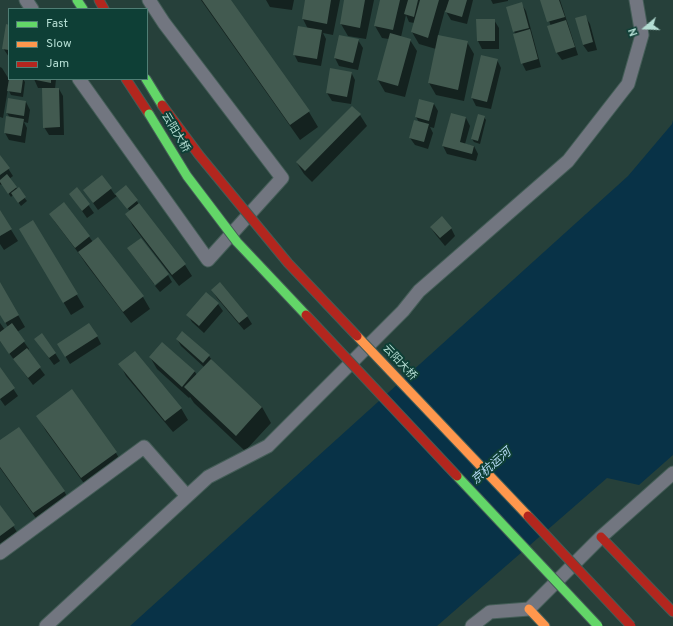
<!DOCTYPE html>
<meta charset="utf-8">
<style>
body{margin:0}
#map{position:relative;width:673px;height:626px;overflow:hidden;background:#26403a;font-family:Overpass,sans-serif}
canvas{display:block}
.legend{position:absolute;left:8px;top:8px;width:140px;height:72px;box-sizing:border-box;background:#0e3f36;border:1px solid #507e75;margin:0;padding:5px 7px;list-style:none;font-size:12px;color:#b4ddd3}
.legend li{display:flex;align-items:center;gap:8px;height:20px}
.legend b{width:20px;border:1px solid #507e75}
.north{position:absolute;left:625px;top:8px;width:40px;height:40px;-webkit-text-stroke:3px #0e3f36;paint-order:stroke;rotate:251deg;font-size:11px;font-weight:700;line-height:16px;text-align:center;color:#b4ddd3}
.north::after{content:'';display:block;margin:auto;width:14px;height:18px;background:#b4ddd3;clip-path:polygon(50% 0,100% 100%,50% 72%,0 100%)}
</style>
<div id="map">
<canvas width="673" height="626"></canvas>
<ul class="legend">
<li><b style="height:5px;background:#63d668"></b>Fast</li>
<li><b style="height:5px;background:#ff974d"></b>Slow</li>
<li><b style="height:5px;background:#b3261e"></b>Jam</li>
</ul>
<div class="north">N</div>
</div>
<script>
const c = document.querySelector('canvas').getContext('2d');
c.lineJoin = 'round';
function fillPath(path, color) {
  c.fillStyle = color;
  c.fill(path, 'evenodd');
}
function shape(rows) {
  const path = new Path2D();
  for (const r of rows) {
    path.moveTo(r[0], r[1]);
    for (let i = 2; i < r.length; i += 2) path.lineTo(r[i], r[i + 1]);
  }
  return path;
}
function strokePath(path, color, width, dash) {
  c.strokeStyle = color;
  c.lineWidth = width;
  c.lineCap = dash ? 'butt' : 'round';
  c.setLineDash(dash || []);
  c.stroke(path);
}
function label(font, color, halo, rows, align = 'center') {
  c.font = font + ' Overpass,"Noto Sans SC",sans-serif';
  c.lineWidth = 4;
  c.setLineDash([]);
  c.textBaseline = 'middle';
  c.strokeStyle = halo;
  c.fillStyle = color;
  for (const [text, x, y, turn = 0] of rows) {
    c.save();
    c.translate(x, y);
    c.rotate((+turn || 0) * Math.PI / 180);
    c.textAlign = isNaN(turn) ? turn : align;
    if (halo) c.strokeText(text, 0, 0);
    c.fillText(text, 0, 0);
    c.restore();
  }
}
fillPath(shape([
 [673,120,673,455,639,485,607,478,437,626,130,626,628,176,672,124]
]), '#083247');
fillPath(shape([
 [201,0,230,0,309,112,318,127,300,140],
 [266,0,294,0,292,10,270,7],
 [306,0,340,0,333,35,323,33,326,39,321,66,298,62,294,54,308,29,303,19],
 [346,0,374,0,366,39,348,36,341,24],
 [381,0,473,0,467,24,451,20,445,10,438,36,467,42,474,54,464,101,436,95,429,83,436,49,419,44,412,32,414,23,409,22,406,15,401,37,410,40,417,51,405,97,385,92,378,80,389,39,382,38,375,26],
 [491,0,508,0,508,1,493,4],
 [541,0,560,0,578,55,562,60,557,53,549,27,551,26],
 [521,3,526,11,541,67,526,71,522,63,515,34,507,8],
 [585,16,590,24,597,50,588,52,583,45],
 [494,20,499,28,499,49,482,49,478,41],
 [9,26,9,57,3,48],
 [358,40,363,48,358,70,339,66,335,58],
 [497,60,501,68,491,109,476,106,472,98],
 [0,67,2,68,10,81,10,79,23,79,25,82,23,97,11,95,8,89,3,118,0,117],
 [351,72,355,80,351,104,332,101,327,93],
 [34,79,56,79,55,89,59,89,63,96,64,135,49,135,44,127,43,88,38,88],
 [26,102,30,110,28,123,24,122,27,128,25,143,9,140,5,133,10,118,7,113],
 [434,104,438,111,434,128,430,127,433,133,428,149,415,145,410,138,419,122,416,117],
 [451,114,466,118,470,126,465,144,474,146,478,154,476,161,447,154,443,146],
 [360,115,367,126,312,182,304,174,297,163],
 [484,117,486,120,480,144,474,142,472,139],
 [0,156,13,176,9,179,27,201,21,206,13,195,11,197,2,184,1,185,0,184],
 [102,176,115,195,126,187,185,265,192,276,179,286,133,226,126,214,131,212,117,196,98,210,84,190],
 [77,189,94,213,87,218,70,194],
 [64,203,93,242,143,297,150,309,131,323,86,264,80,255,55,222,50,214],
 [0,212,18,241,4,250,0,244],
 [33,221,84,307,71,315,20,229],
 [431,228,451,228,455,236,445,246,436,235],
 [128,249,167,274,154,284],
 [168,275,172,282,160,292,155,286],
 [0,284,25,327,17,332,29,349,27,351,45,375,33,385,0,341,0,323,5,330,8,327,0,313],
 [212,290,247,316,252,324,244,330,217,298],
 [218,304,223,311,204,333,192,322,188,315],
 [97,336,101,344,70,364,58,344],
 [35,339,55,353,60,361,54,365],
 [177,339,209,356,214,363,262,407,271,423,245,451,194,403,190,397,189,398,157,369,150,357,162,343,195,372,197,375,204,367,181,346],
 [120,364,181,408,188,420,173,432,126,376],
 [0,369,18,396,5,406,0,399],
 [72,391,116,453,125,468,91,493,46,431,37,416],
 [0,441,64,491,73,507,43,528,0,468],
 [0,506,23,541,0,557]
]), '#0007');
fillPath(shape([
 [202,0,231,0,310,111,290,125],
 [305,0,331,0,327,24,302,19],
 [344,0,365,0,360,28,340,24],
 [380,0,400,0,393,30,374,26],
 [408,0,418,0,414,17,404,14],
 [420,0,439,0,428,38,411,32],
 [449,0,467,0,462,17,445,12],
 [540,0,559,0,565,17,547,22],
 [522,2,529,28,513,32,506,7],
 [586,15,593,42,583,45,575,18],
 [476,19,495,19,495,41,477,41],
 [566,20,575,47,556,53,547,26],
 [6,24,9,25,9,50,2,49],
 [298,26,322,30,317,59,293,55],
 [530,29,538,59,521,64,513,34],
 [390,33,411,39,398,86,377,80],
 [339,35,359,39,353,63,334,58],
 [438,35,468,41,458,90,428,83],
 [481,55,498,59,487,102,471,98],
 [330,68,352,72,347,97,326,93],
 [9,79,23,79,21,93,7,91],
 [31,79,51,79,51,83],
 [42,88,59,88,60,127,43,128],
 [8,98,26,101,24,116,6,113],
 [419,99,434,103,429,121,415,117],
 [352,106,361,114,305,171,296,162],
 [451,113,466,117,460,142,474,146,472,154,442,146],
 [478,114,485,116,478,141,471,139],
 [6,116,24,119,21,136,4,133],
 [414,120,429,124,424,142,409,138],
 [0,155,10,168,0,175],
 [7,174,17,187,8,194,0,182,0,180],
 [102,175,112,188,93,203,83,190],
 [126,185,138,200,127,209,115,194],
 [19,187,26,197,18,203,11,193],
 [77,187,90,204,82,211,69,194],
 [64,202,90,236,75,248,49,214],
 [139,203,186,264,172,275,125,214],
 [0,210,12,229,0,236],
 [442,216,452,228,440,238,430,227],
 [33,220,78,294,63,303,19,229],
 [98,237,144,296,123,312,78,252],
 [141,238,169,274,155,285,127,248],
 [0,282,19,315,5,323,0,315],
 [220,282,248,316,239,323,211,290],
 [206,292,219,303,199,326,186,315],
 [12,323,25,341,9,354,0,341,0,332],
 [89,323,98,336,65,357,57,344],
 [182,331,210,355,203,363,176,339],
 [42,333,56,353,49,358,34,339],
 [162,342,195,371,182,387,149,357],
 [27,348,41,367,28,378,13,359],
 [135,351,182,408,165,421,118,364],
 [211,359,262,407,236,436,184,387],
 [0,367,15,388,0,399],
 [72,389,117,452,81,478,36,416],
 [19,427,65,491,33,513,0,467,0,440],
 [0,505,15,525,0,536]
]), '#425a50');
const street = shape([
 [26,0,32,9],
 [79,79,208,260,282,178,164,23,149,0],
 [0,553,144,447,187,496],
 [46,626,208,477,268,446,403,311,419,291,568,161,628,84,642,35,636,0],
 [472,626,490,612,529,609,601,537,673,473]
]);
const fast = shape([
 [77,0,83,9],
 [146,79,162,105]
]);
const slow = shape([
 [529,609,545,626]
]);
const jam = shape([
 [99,0,104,9],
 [126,79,149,114],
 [601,537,673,612]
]);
strokePath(street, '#445d57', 15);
strokePath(fast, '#445d57', 11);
strokePath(slow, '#445d57', 11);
strokePath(jam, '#445d57', 11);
strokePath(street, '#727680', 13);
strokePath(fast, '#63d668', 9);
strokePath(slow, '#ff974d', 9);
strokePath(jam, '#b3261e', 9);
const fastBridge = shape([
 [149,114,187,176,237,242,306,315],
 [457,476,598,626]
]);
const slowBridge = shape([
 [357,336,528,516]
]);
const jamBridge = shape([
 [162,105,199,155,288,263,357,336],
 [306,315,457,476],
 [528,516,631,626]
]);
strokePath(fastBridge, '#445d57', 11, []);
strokePath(slowBridge, '#445d57', 11, []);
strokePath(jamBridge, '#445d57', 11, []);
strokePath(fastBridge, '#63d668', 9);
strokePath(slowBridge, '#ff974d', 9);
strokePath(jamBridge, '#b3261e', 9);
label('11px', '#b4ddd3', '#0e3f36', [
 ["云阳大桥",175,133,59],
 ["云阳大桥",399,363,47]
]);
label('italic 12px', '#b7dcf6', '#0e3f36', [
 ["京杭运河",492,467,-41]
]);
</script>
